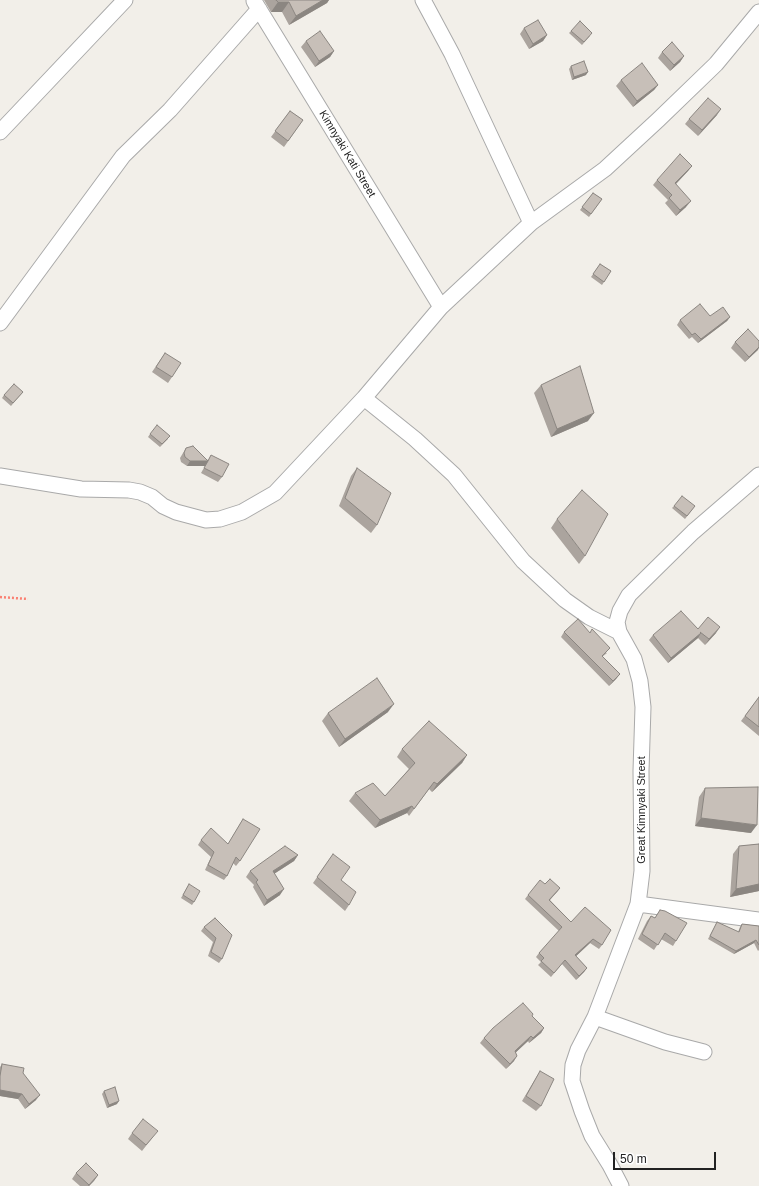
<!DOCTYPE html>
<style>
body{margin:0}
#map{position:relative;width:759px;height:1186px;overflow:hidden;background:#f2efe9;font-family:Helvetica,sans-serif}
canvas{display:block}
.scale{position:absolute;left:613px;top:1152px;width:103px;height:18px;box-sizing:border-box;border:2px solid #222;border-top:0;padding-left:5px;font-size:12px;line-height:14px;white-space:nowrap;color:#222;-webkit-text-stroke:3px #fff;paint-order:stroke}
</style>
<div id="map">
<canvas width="759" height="1186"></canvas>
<div class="scale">50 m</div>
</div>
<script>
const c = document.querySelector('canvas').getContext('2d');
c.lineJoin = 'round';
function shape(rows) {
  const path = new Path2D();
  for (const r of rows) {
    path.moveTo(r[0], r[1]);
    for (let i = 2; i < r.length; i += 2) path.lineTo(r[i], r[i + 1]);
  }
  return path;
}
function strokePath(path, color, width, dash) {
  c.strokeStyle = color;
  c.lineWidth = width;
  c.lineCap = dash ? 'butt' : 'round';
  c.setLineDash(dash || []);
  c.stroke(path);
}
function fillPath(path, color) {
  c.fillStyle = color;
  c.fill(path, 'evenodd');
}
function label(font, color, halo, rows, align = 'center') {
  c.font = font + ' Helvetica,sans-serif';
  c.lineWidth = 3.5;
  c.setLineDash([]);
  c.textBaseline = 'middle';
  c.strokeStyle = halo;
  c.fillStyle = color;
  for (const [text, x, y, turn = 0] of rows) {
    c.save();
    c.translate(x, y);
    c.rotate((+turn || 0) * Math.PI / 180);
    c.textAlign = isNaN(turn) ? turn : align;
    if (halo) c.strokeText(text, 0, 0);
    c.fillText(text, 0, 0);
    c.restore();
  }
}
const minor = shape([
 [423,0,452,54,531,223],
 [254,1,441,307],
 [0,132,125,0],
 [0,323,123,156,170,110,259,9],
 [364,398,415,439,454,475,523,561,565,600,589,617,619,632],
 [0,476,81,489,129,490,140,492,152,497,163,506,176,512,206,520,220,519,242,512,275,493,364,398,441,307,531,223,605,169,658,120,716,64,759,12],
 [638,904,759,920],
 [595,1017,665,1042,704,1052],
 [621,1186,610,1165,592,1136,582,1111,572,1081,573,1065,578,1050,595,1017,638,904,642,871,641,771,643,707,640,681,634,659,619,632,617,622,620,611,629,595,693,532,759,475]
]);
strokePath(minor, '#a9a9a9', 17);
strokePath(shape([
 [0,597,28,599]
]), '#fa8072', 2.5, [2, 2]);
strokePath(minor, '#fff', 15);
fillPath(shape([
 [264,0,329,0,327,3,289,25,282,12,271,12],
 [524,28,547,35,543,41,529,49,520,34],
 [571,31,590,36,582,45,569,33],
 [306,41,334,51,330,57,315,67,301,47],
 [662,52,684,56,680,62,670,71,658,58],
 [571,66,586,75,572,80,569,69],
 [621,80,658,85,654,90,633,107,616,86],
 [290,111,303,120,284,147,271,137],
 [717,115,698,136,685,124,689,119],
 [692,166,688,171,676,184,686,207,676,216,665,203,668,200,653,185,657,180],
 [593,193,602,199,589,217,580,210],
 [600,264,611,271,602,285,591,277],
 [710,316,730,317,727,321,698,343,692,337,689,339,677,325,680,320],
 [759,341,759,348,745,362,731,348,735,342],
 [165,353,172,377,168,383,152,372],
 [541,385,588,421,551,437,534,393],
 [23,392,11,406,2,398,4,395],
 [150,434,168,439,160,447,148,437],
 [186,448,208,460,211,455,222,477,218,482,201,473,205,466,187,466,181,462,180,458],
 [357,468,377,525,371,533,339,506,351,476],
 [674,506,695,506,685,519,672,508],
 [557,519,585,556,579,564,551,528],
 [698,629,716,633,705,645,698,638,668,663,649,640,653,635],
 [564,632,607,653,602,657,620,674,616,679,609,686,561,637],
 [759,697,759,736,741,721],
 [388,712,339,747,322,721,328,713],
 [402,749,467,755,462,763,432,792,429,789,409,816,407,813,375,828,349,801,355,793,385,796,409,769,397,757],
 [705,788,751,833,695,826,699,797],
 [243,819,240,861,236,866,233,863,227,876,224,880,205,870,211,857,198,845,201,840,228,844],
 [759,844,759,891,730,897,733,854,739,846],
 [333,854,349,905,345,911,313,883],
 [298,855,294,861,274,874,280,895,264,906,253,887,254,885,246,877,250,871],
 [189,884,194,902,192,905,181,898],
 [545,884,560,888,550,900,571,922,602,945,599,949,590,943,576,956,587,968,584,972,576,980,562,964,551,977,538,965,541,962,536,957,539,953,559,931,525,899,528,895],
 [660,910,676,941,673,946,661,939,654,950,638,939,647,921,651,916,655,918],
 [215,918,222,959,219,963,208,956,213,942,201,931,204,927],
 [717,922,738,932,740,927,742,924,759,926,759,950,758,951,754,943,734,954,708,939],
 [532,1016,544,1028,541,1033,529,1043,528,1041,516,1052,514,1061,506,1069,480,1043,484,1038],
 [2,1064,36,1100,25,1109,18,1099,0,1096,0,1067],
 [540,1071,541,1106,536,1111,522,1101],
 [104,1091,117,1104,107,1108,102,1094],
 [132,1133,153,1137,142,1151,128,1139],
 [76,1173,98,1175,89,1186,80,1186,72,1179]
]), '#aba49e');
fillPath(shape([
 [323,0,329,0,327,3,289,25,296,16],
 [278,2,289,2,282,12,271,12],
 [547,35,543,41,529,49,533,44],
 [334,51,330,57,315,67,319,61],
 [684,56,680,62,670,71,674,65],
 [588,72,586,75,572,80,574,77],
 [658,85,654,90,633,107,637,101],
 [721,109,717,115,698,136,702,130],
 [692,166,688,171,671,189,675,183],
 [691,201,686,207,676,216,680,210],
 [730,317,727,321,698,343,701,339],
 [759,347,758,350,745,362,749,357],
 [594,413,588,421,551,437,557,429],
 [190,461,208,461,205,466,187,466],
 [720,627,716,633,705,645,709,639],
 [701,633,698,638,668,663,671,658],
 [620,674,616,679,609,686,613,681],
 [394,704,388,712,339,747,345,739],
 [467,755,462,763,432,792,437,784],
 [412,806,407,813,375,828,380,820],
 [701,818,757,825,751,833,695,826],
 [298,855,294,861,269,877,273,871],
 [759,884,759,891,730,897,736,889],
 [560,888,557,892,546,904,549,900],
 [284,889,280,895,264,906,267,900],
 [593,939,590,943,573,959,575,955],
 [756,940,754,943,734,954,736,951],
 [587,968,584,972,576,980,579,976],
 [544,1028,541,1033,529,1043,533,1038],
 [531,1036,528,1041,512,1056,515,1051],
 [517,1056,514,1061,506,1069,510,1064],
 [0,1090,22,1094,18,1099,0,1096],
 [40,1095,36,1100,25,1109,29,1104],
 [119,1101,117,1104,107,1108,109,1105],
 [98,1175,94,1181,89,1186,88,1186]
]), '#8b8681');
const building = shape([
 [276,0,323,0,296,16,289,2,278,2,276,0],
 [538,20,547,35,533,44,524,28,538,20],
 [580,21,592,33,584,42,571,31,580,21],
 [320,31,334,51,319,61,306,41,320,31],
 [672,42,684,56,674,65,662,52,672,42],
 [584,61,588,72,574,77,571,66,584,61],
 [642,63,658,85,637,101,621,80,642,63],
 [708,98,721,109,702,130,689,119,708,98],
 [290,111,303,120,288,141,275,131,290,111],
 [680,154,692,166,675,183,691,201,680,210,669,198,672,195,657,180,680,154],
 [593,193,602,199,591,214,582,207,593,193],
 [600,264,611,271,604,282,593,274,600,264],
 [700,304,710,316,723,307,730,317,701,339,695,333,692,335,680,320,700,304],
 [748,329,759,341,759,347,749,357,735,342,748,329],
 [165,353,181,363,172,377,156,367,165,353],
 [580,366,594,413,557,429,541,385,580,366],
 [14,384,23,392,13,403,4,395,14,384],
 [157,425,170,436,162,444,150,434,157,425],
 [193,446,208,461,211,455,229,464,222,477,204,468,208,461,190,461,185,457,184,453,186,448,193,446],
 [357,468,391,493,377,525,345,498,357,468],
 [582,490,608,514,585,556,557,519,582,490],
 [682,496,695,506,687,516,674,506,682,496],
 [681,611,698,629,708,617,720,627,709,639,700,632,701,633,671,658,653,635,681,611],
 [578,619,590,633,592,629,610,648,602,656,620,674,613,681,564,632,578,619],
 [377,678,394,704,345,739,328,713,377,678],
 [759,697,759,727,745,716,759,697],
 [429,721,467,755,437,784,434,782,414,809,412,806,380,820,355,793,373,783,385,796,415,763,402,749,429,721],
 [758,787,757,825,701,818,705,788,758,787],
 [243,819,260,829,240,861,236,857,227,876,208,865,214,852,201,840,211,828,228,844,243,819],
 [759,844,759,884,736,889,739,846,759,844],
 [285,846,298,855,273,871,284,889,267,900,256,882,258,880,250,871,285,846],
 [333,854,350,867,341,880,356,892,349,905,317,877,333,854],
 [550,879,560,888,549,900,571,922,585,907,611,930,602,945,593,939,575,955,587,968,579,976,565,960,554,973,541,961,544,958,539,953,562,927,528,895,540,880,545,884,550,879],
 [189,884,200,891,194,902,183,895,189,884],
 [660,910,665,911,687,923,676,941,665,933,658,945,642,934,651,916,655,918,660,910],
 [215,918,232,935,222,959,211,952,216,938,204,927,215,918],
 [717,922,739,932,742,924,759,926,759,945,756,940,736,951,710,936,717,922],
 [523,1003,533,1014,532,1016,544,1028,533,1038,531,1036,515,1051,517,1056,510,1064,484,1038,493,1028,523,1003],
 [2,1064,24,1068,23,1073,40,1095,29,1104,22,1094,0,1090,0,1076,2,1064],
 [540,1071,554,1079,541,1106,526,1096,540,1071],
 [115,1087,119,1101,109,1105,104,1091,115,1087],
 [143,1119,158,1131,146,1145,132,1133,143,1119],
 [86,1163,98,1175,89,1185,76,1173,86,1163]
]);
fillPath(building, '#c7bfb8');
strokePath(building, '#8b8681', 1);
label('11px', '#222', '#fff', [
 ["Kimnyaki Kati Street",347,154,59],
 ["Great Kimnyaki Street",642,810,-90]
]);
</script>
